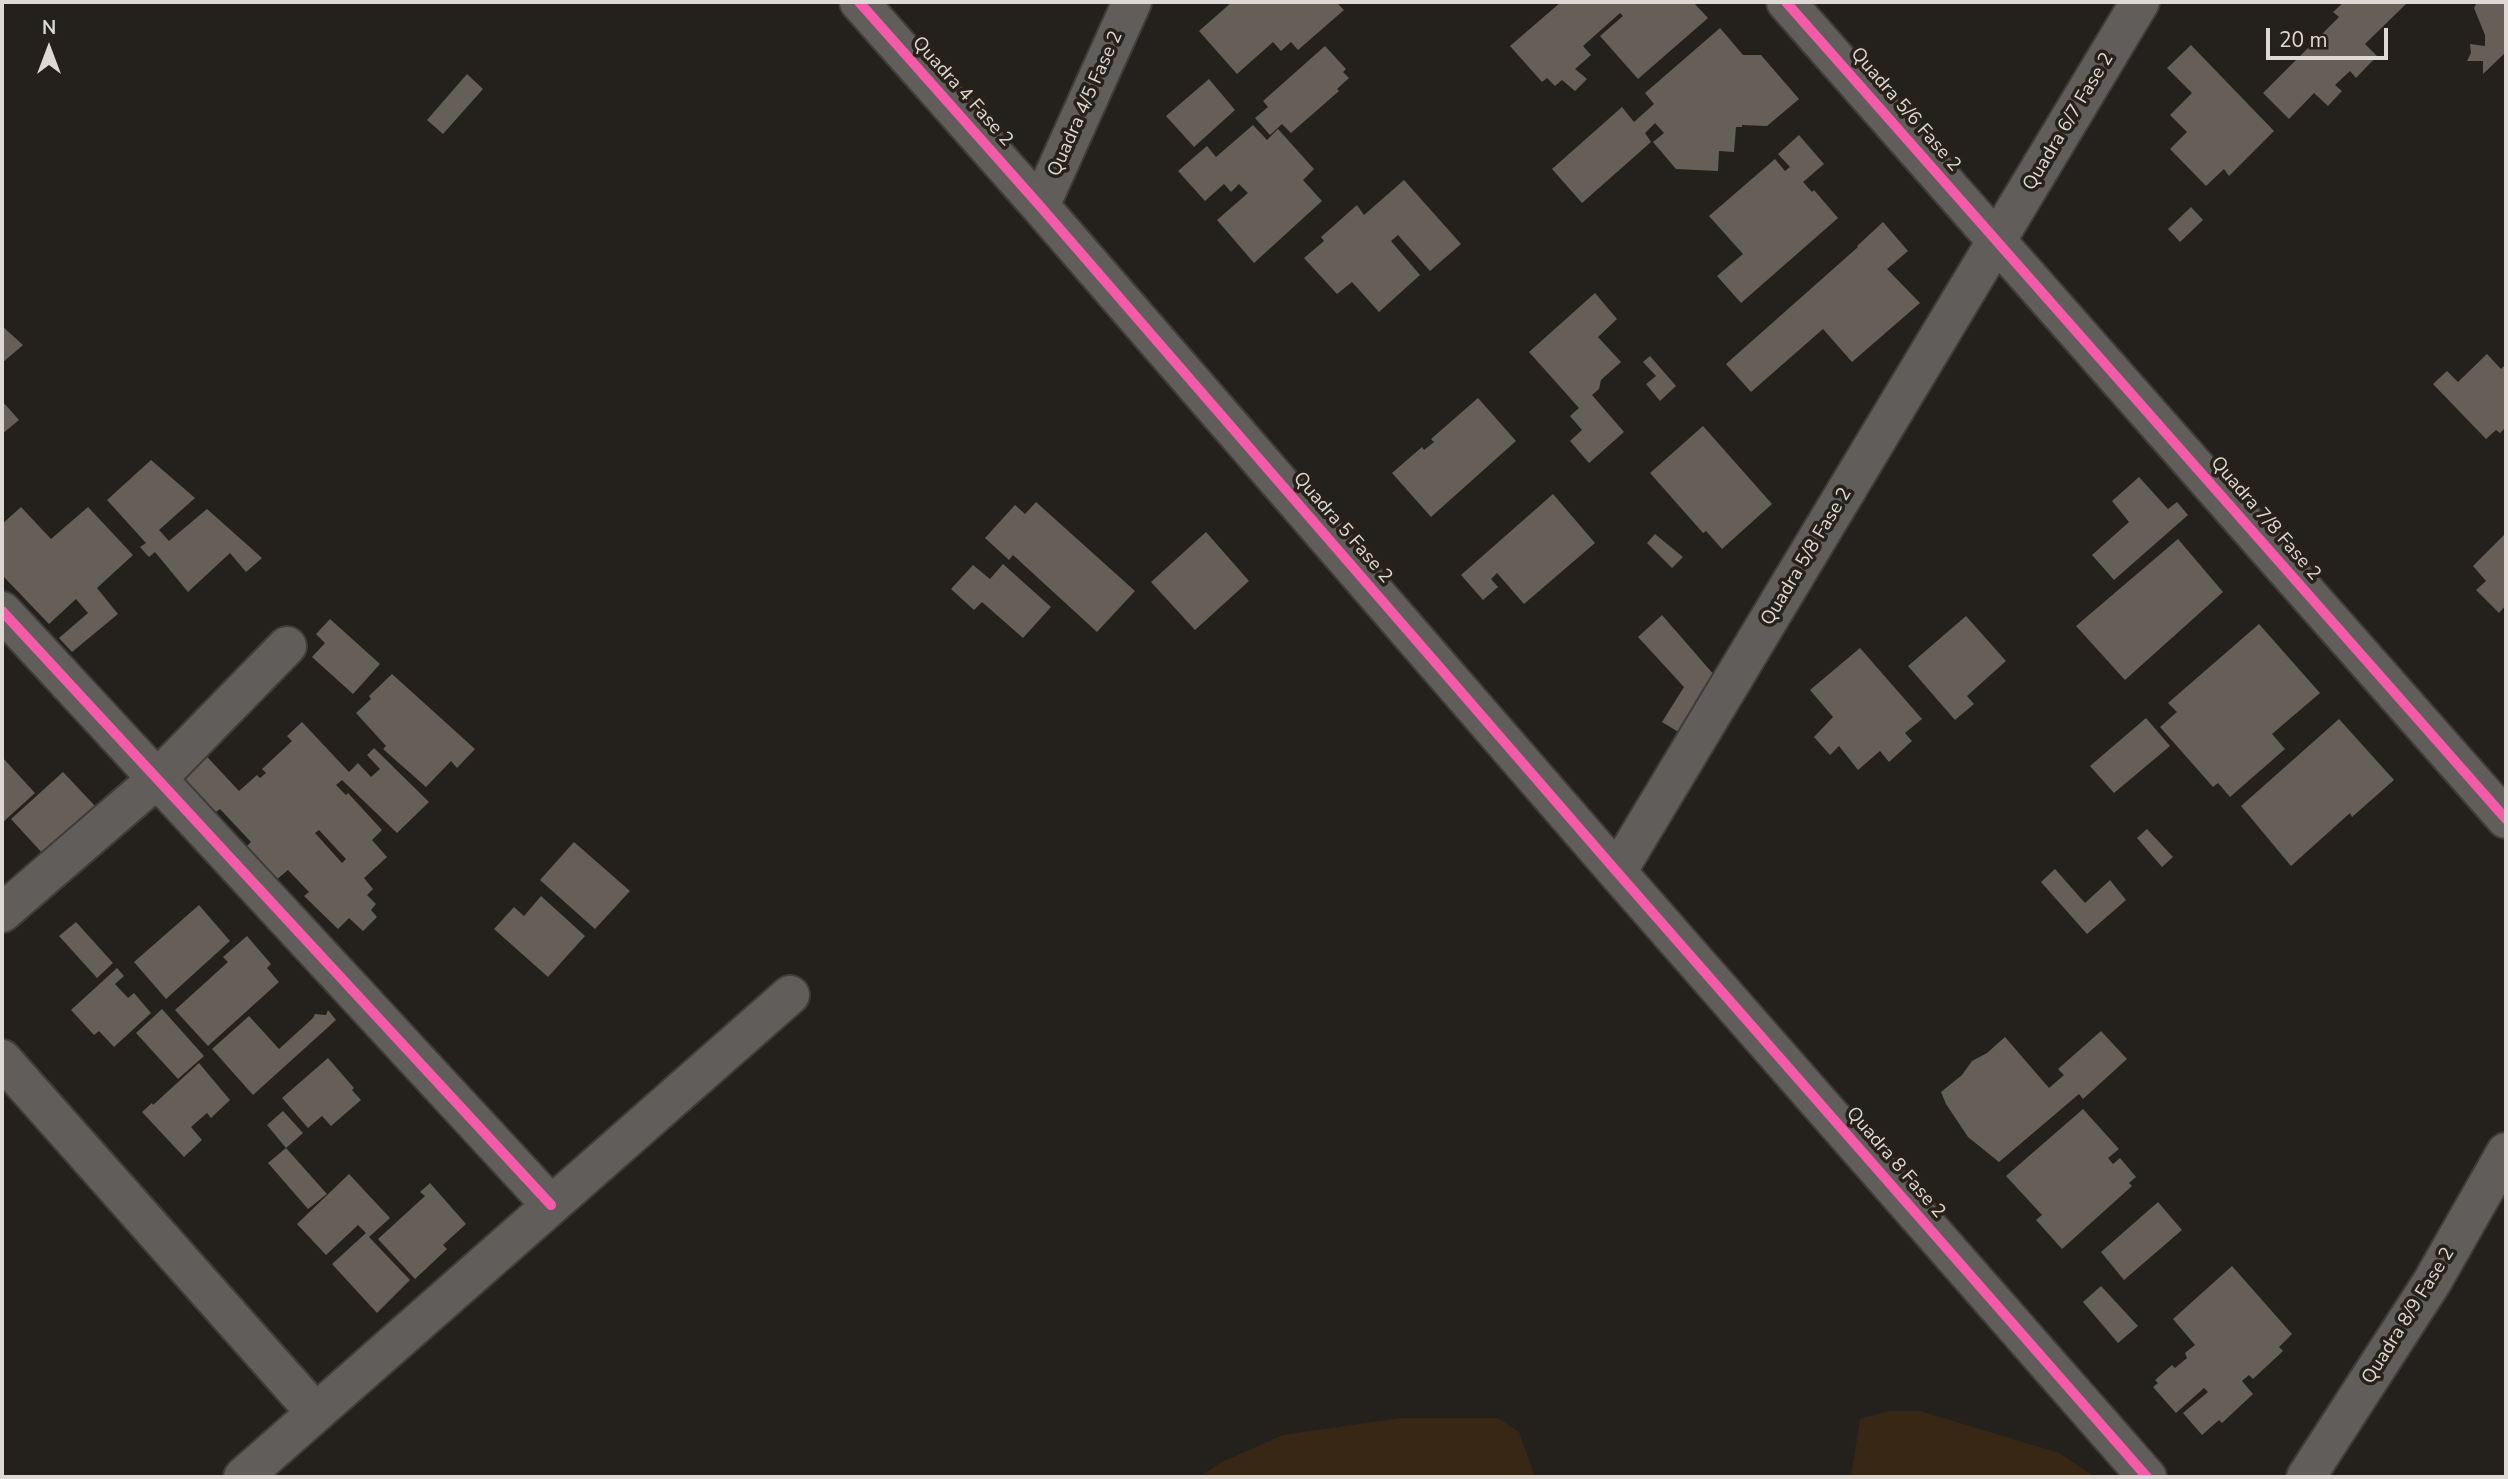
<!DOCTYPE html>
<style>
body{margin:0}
#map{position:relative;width:2508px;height:1479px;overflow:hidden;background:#24211c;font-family:"Nunito Sans",sans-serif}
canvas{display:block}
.frame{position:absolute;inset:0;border:4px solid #ded9d4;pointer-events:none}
.north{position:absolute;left:14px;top:14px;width:70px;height:70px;-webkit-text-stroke:5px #282119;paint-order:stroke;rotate:0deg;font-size:19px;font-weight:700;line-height:28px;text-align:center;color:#ded9d4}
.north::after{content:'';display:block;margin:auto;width:24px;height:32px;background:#ded9d4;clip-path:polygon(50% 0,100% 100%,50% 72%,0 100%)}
.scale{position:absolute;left:2266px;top:28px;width:122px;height:32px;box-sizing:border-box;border:4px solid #ded9d4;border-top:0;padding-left:9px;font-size:21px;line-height:24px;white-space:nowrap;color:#ded9d4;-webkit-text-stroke:5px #282119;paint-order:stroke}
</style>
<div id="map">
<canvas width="2508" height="1479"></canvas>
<div class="frame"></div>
<div class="north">N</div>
<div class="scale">20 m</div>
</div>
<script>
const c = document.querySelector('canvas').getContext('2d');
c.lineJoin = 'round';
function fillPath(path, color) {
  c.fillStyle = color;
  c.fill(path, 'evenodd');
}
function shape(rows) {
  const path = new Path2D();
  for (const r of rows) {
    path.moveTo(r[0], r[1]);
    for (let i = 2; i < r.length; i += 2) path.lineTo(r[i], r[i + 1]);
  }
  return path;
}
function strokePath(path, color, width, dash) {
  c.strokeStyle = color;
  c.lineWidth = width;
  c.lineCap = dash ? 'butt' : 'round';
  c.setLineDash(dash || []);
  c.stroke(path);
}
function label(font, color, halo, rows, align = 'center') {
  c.font = font + ' "Nunito Sans",sans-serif';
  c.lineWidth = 7;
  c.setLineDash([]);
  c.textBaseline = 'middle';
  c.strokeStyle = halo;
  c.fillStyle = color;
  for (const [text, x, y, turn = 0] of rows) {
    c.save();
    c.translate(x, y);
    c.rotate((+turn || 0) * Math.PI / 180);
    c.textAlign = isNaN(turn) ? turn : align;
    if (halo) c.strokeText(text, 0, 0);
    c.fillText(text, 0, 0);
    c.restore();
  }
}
fillPath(shape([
 [1889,1411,1920,1411,2059,1453,2095,1477,1851,1477,1860,1419],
 [1401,1418,1498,1418,1519,1432,1535,1477,1199,1477,1222,1462,1283,1435]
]), '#382715');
fillPath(shape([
 [1232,2,1336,2,1344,10,1298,50,1291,42,1281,51,1273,42,1237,74,1199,31],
 [1561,2,1693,2,1708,18,1638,79,1600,36,1623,16,1620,13,1583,46,1591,55,1575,69,1587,79,1575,91,1562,80,1555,86,1547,78,1542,82,1510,46],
 [2344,2,2405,2,2406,4,2365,44,2377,56,2356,78,2350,71,2335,85,2342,91,2328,106,2314,93,2289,119,2263,93,2339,17,2333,12],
 [2477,2,2506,2,2506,52,2483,74,2483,61,2467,61,2471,53,2470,44,2485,46,2485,35,2474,8],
 [1720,28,1743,55,1761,55,1799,99,1767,126,1742,125,1742,127,1736,127,1734,152,1719,151,1718,171,1676,169,1653,142,1664,133,1655,123,1645,133,1651,142,1582,203,1552,169,1622,107,1634,122,1654,104,1645,93],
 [2191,45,2274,131,2229,176,2224,169,2206,186,2170,149,2187,132,2170,115,2192,93,2167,68],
 [1325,46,1346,69,1343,72,1349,78,1337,89,1339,91,1291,133,1282,124,1270,135,1255,118,1268,107,1263,101],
 [467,74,483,89,443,134,427,120],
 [1209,79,1235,110,1194,147,1166,116],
 [1253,125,1267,140,1278,129,1314,169,1303,180,1322,201,1254,263,1217,220,1248,193,1239,184,1231,192,1224,184,1205,201,1178,171,1207,146,1216,157],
 [1799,135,1824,164,1803,182,1812,192,1814,190,1838,218,1741,303,1717,276,1743,254,1709,216,1775,159,1785,171,1790,167,1778,154],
 [1404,180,1461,244,1430,271,1398,235,1391,241,1420,275,1379,312,1352,282,1337,294,1304,258,1324,241,1321,237,1357,205,1364,215],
 [2191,207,2203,220,2180,242,2168,229],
 [1883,222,1908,251,1887,269,1920,303,1852,362,1823,329,1751,392,1726,364,1858,247,1857,246],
 [1595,293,1617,319,1598,337,1621,362,1601,380,1599,389,1592,395,1624,432,1589,463,1570,441,1582,430,1570,416,1579,408,1529,352],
 [2,326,23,345,2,363],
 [2487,354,2501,369,2506,364,2506,427,2500,433,2496,430,2486,439,2433,384,2447,371,2458,382],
 [1650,356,1676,386,1660,401,1646,384,1656,376,1643,362],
 [1478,398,1516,441,1431,517,1392,473,1422,447,1424,450,1434,442,1431,439],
 [2,401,19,420,2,434],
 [1703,426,1772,504,1722,549,1706,531,1703,533,1650,473],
 [151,460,195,498,159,530,169,541,207,509,262,558,246,572,230,553,188,592,155,552,149,557,140,547,146,543,107,500],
 [2139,477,2168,509,2177,502,2188,515,2114,580,2092,555,2129,522,2112,501],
 [1553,494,1595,543,1524,604,1497,573,1491,579,1498,587,1483,600,1461,575],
 [1036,502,1135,591,1097,632,1013,555,1009,560,985,538,1015,505,1025,514],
 [21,507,51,539,88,507,133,555,97,588,118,614,72,652,59,638,88,613,76,599,49,624,2,575,2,524],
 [1206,532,1249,581,1195,630,1151,582],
 [2506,533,2506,605,2499,613,2476,590,2486,581,2473,566],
 [1655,534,1683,557,1672,568,1647,543],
 [2178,539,2223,592,2125,680,2076,626],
 [1003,564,1051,607,1023,638,982,602,974,610,951,589,973,565,990,579],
 [1662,615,1715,676,1680,733,1662,722,1684,687,1638,637],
 [1966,616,2006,661,1967,696,1974,704,1955,720,1908,666],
 [330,619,380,664,353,694,312,657,325,643,316,634],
 [2259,624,2320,693,2272,734,2285,749,2230,797,2218,783,2213,787,2160,727,2177,712,2168,703],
 [1860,648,1922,719,1905,733,1912,741,1889,762,1880,751,1858,770,1839,746,1830,755,1814,737,1833,717,1810,690],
 [392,674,475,749,457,768,451,761,426,787,383,749,386,746,356,713,371,699,369,696],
 [2146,718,2170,746,2114,793,2090,766],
 [2339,719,2394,780,2352,817,2350,813,2291,866,2241,806],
 [302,722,349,772,358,763,371,777,380,769,367,755,374,748,429,802,397,833,342,780,336,785,346,795,348,793,382,830,372,840,387,857,364,878,373,889,367,895,376,904,371,910,377,917,363,931,349,918,338,929,304,896,309,892,288,870,276,880,247,846,251,842,220,809,216,812,173,767,197,746,239,791,257,775,260,778,266,773,262,769,292,741,287,736],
 [319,830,346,859,342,863,315,833],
 [2,757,35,793,2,823],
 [63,772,96,807,44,855,11,819],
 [2147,829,2173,857,2162,867,2137,838],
 [574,842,630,891,595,929,540,880],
 [2055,869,2085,903,2110,880,2126,900,2087,934,2041,882],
 [541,896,585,936,548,977,494,929,514,907,524,916],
 [199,905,230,941,166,999,134,962],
 [76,922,113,963,97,978,59,936],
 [247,936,271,964,267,968,279,982,208,1046,175,1010,228,962,223,957],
 [117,968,124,976,115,984,128,998,134,993,151,1013,114,1047,99,1031,94,1035,71,1010],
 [162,1009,204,1056,178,1079,136,1033],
 [328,1010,336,1020,253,1095,212,1049,249,1016,279,1049,313,1018,315,1014,326,1015],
 [2101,1031,2127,1059,2083,1099,2079,1094,1999,1162,1968,1137,1946,1104,1941,1092,1962,1075,1972,1061,1987,1053,2005,1037,2049,1088,2064,1075,2058,1069],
 [328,1058,354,1088,352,1090,361,1100,331,1126,322,1116,308,1128,282,1098],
 [199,1063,230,1100,211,1118,207,1113,191,1127,202,1140,184,1157,142,1112,152,1103,153,1105],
 [2083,1109,2119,1149,2108,1158,2113,1164,2120,1158,2136,1177,2129,1183,2132,1186,2062,1249,2036,1220,2042,1215,2006,1176],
 [283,1111,303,1133,286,1148,267,1125],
 [286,1148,327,1194,308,1209,268,1163],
 [349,1174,390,1218,369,1237,410,1280,377,1313,332,1264,366,1233,358,1225,326,1255,297,1224],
 [430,1183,466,1224,443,1245,447,1249,415,1279,378,1239,425,1196,420,1192],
 [2158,1202,2182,1230,2124,1280,2101,1252],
 [2232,1266,2292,1334,2279,1347,2283,1351,2253,1379,2249,1375,2242,1381,2253,1394,2222,1423,2219,1420,2202,1435,2183,1413,2208,1392,2204,1388,2176,1413,2153,1387,2158,1383,2155,1380,2172,1365,2175,1368,2187,1358,2185,1353,2195,1345,2173,1319],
 [2101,1286,2138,1326,2118,1343,2083,1302]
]), '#655f58');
const minor = shape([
 [859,2,1040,206,1617,872,2147,1477],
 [1786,2,2506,819],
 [1040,206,1132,2],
 [2,611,551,1205],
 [1617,872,2140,2],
 [2,913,157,779,287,646],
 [2,1059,316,1413],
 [243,1477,790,995],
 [2306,1477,2432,1282,2506,1152]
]);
strokePath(minor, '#3f3c39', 42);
strokePath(minor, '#605d5a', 38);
strokePath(shape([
 [859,2,1040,206,1617,872,2147,1477],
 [1786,2,2506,819],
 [2,611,551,1205]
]), '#f35aa7', 10);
label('19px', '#ded9d4', '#282119', [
 ["Quadra 4 Fase 2",962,92,48],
 ["Quadra 4/5 Fase 2",1086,104,-66],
 ["Quadra 5/6 Fase 2",1905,110,49],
 ["Quadra 6/7 Fase 2",2069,122,-59],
 ["Quadra 7/8 Fase 2",2265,519,49],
 ["Quadra 5 Fase 2",1342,528,49],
 ["Quadra 5/8 Fase 2",1807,557,-59],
 ["Quadra 8 Fase 2",1895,1163,49],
 ["Quadra 8/9 Fase 2",2409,1316,-58]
]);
</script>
